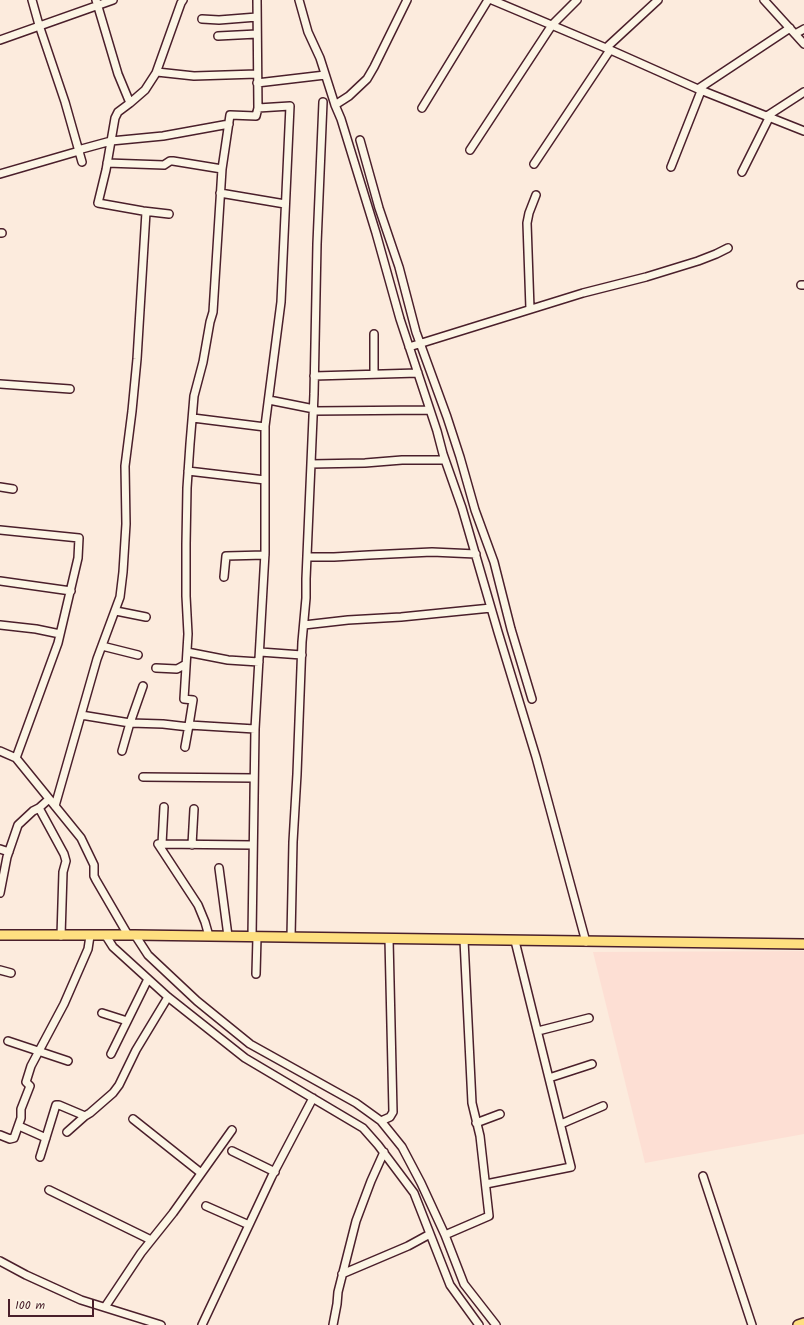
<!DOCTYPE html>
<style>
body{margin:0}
#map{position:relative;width:804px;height:1325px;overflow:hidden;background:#fcebdd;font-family:Kalam,sans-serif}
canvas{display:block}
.scale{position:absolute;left:8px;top:1299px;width:86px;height:18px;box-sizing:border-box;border:2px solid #4a1f2b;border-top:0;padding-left:5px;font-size:12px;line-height:14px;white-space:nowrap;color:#4a1f2b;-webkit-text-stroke:3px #fcf5e5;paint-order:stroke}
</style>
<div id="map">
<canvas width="804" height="1325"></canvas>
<div class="scale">100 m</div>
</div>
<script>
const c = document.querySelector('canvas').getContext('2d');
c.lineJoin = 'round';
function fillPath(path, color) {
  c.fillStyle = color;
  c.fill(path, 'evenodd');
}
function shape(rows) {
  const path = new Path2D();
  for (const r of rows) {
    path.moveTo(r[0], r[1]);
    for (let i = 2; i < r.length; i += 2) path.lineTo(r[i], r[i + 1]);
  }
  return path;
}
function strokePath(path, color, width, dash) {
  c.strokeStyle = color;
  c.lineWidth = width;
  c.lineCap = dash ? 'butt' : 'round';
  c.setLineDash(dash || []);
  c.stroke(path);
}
fillPath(shape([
 [804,951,804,1134,645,1163,593,952]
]), '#fddfd4');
const minor = shape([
 [32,0,39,25,65,102,82,162],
 [96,0,118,74,130,103,145,90,156,73,181,3,183,0],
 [299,0,308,32,320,58,335,105,341,119,376,233,400,319,437,431,443,454,462,508,498,632,536,757,586,942],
 [492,0,606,48,698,89,804,131],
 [764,0,804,44],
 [202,19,219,20,257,17],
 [795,34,804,29],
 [218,36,257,34],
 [0,40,113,0],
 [606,48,658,0],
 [157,72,194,76,257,74],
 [257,83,325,75],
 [698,89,790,28],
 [130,103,118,112,115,118,106,170,98,203,143,211,169,214],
 [335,105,349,96,367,79,374,67,407,0],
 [422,108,488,0],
 [767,116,804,92],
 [360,140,379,208,399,267,416,332,447,417,460,457,475,510,494,562,511,629,532,699],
 [78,150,111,141,163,136,229,124],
 [470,150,552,25,577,0],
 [107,163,164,165,170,161,173,161,222,169],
 [534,164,610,50],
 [671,167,701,91],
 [742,172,770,116],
 [0,174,79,151],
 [220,193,285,204],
 [0,233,2,233],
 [801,285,804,285],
 [530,309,527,223,529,213,536,195],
 [409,347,583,293,646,277,698,261,716,254,728,248],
 [374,374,374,334],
 [314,376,418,373],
 [0,384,70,389],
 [269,400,314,409],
 [314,411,430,410],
 [193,418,265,427],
 [311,464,365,463,402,460,445,460],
 [188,471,265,480],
 [0,487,13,489],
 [0,530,79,538,78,558,58,643,16,758],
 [307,557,334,557,369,555,432,552,476,554],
 [224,577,226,556,265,555],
 [0,581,71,591],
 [116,611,146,617],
 [0,625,36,629,60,634],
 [304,625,348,620,401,617,491,608],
 [102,646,138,655],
 [187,652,228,660,259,662],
 [260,652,302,655],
 [156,668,177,669,186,664],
 [81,715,130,723,163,724,189,727],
 [255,729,189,725,193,700,184,699,188,634,186,596,186,544,187,488,190,444,194,396,203,362,210,322,213,312,222,169,230,115,256,116,258,108],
 [185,747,189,725],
 [0,751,16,758,81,838,94,865,94,876,96,880,128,935],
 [122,751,130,723,143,686],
 [143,777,254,778],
 [55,806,97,659,120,597,123,572,126,524,125,466,132,411,137,359,146,212],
 [39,808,64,854,66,861,63,872,61,936],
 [158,844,198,905,205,922,209,936],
 [158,844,253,845],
 [162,844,164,807],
 [192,845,194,809],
 [0,849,9,852],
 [219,868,228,936],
 [0,893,7,857,18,825,33,811,39,808,49,799],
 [135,935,148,955,197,1001,250,1044,356,1103,381,1121,402,1147,421,1183,445,1235,464,1284,496,1325],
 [106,936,113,947,168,997,245,1058,363,1128,378,1145,414,1193,450,1285,479,1325],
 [252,937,255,729,265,553,265,426,281,302,290,106,258,108,257,0],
 [291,937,293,842,297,774,302,642,306,598,306,579,314,394,317,244,323,102],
 [0,970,11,973],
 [256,974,257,937],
 [102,1013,127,1021],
 [538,1031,589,1018],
 [8,1041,68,1061],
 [111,1054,148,979],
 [549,1078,592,1064],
 [133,1119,201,1173],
 [381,1121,390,1117,393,1112,389,939],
 [476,1123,500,1114],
 [561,1124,603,1106],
 [19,1126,46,1138],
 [67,1132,85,1116],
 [0,1135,10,1139,14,1138,21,1118,21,1109,30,1086,26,1082,31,1066,64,1004,88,949,90,936],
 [232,1151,275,1172],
 [40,1157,56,1105,59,1105,85,1116,90,1113,113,1093,119,1085,136,1050,168,997],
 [703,1176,752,1325],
 [486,1184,571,1167,515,941],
 [49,1190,151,1240],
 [206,1206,249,1225],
 [445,1235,489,1216,480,1136,472,1103,464,940],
 [0,1261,26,1275,81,1300,161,1325],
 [342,1274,408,1246,430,1234],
 [105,1307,141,1253,173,1213,232,1130],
 [202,1325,272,1176,313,1098],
 [333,1325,337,1304,338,1292,356,1221,371,1181,384,1152]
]);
const major = shape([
 [0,935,135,935,804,944],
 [798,1325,804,1323]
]);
strokePath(minor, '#4a1f2b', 10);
strokePath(major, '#4a1f2b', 12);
strokePath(minor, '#fcf5e5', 7);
strokePath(major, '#fedf80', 9);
</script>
